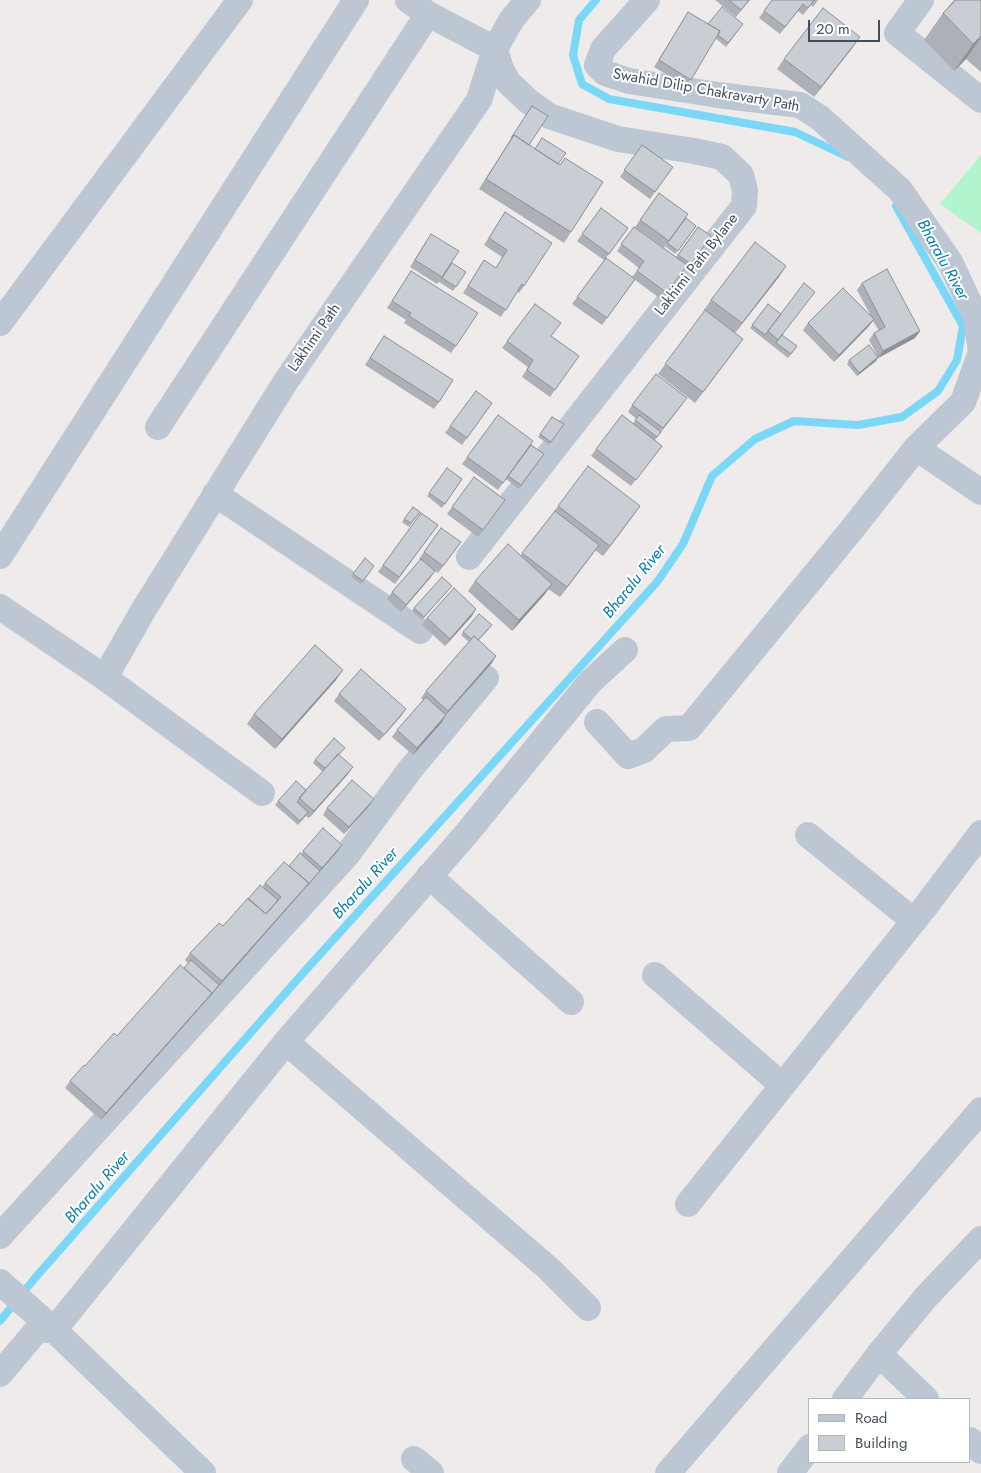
<!DOCTYPE html>
<style>
body{margin:0}
#map{position:relative;width:981px;height:1473px;overflow:hidden;background:#efebeb;font-family:Jost,sans-serif}
canvas{display:block}
.legend{position:absolute;left:808px;top:1398px;width:162px;height:65px;box-sizing:border-box;background:#fff;border:1px solid #b3b8bd;margin:0;padding:6px 9px;list-style:none;font-size:15px;color:#424e5b}
.legend li{display:flex;align-items:center;gap:10px;height:25px}
.legend b{width:25px;border:1px solid #b3b8bd}
.scale{position:absolute;left:808px;top:20px;width:72px;height:22px;box-sizing:border-box;border:2px solid #424e5b;border-top:0;padding-left:6px;font-size:15px;line-height:18px;white-space:nowrap;color:#424e5b;-webkit-text-stroke:4px #fff;paint-order:stroke}
</style>
<div id="map">
<canvas width="981" height="1473"></canvas>
<ul class="legend">
<li><b style="height:6px;background:#bcc7d3"></b>Road</li>
<li><b style="height:14px;background:#c9cdd4"></b>Building</li>
</ul>
<div class="scale">20 m</div>
</div>
<script>
const c = document.querySelector('canvas').getContext('2d');
c.lineJoin = 'round';
function fillPath(path, color) {
  c.fillStyle = color;
  c.fill(path, 'evenodd');
}
function shape(rows) {
  const path = new Path2D();
  for (const r of rows) {
    path.moveTo(r[0], r[1]);
    for (let i = 2; i < r.length; i += 2) path.lineTo(r[i], r[i + 1]);
  }
  return path;
}
function strokePath(path, color, width, dash) {
  c.strokeStyle = color;
  c.lineWidth = width;
  c.lineCap = dash ? 'butt' : 'round';
  c.setLineDash(dash || []);
  c.stroke(path);
}
function label(font, color, halo, rows, align = 'center') {
  c.font = font + ' Jost,sans-serif';
  c.lineWidth = 4;
  c.setLineDash([]);
  c.textBaseline = 'middle';
  c.strokeStyle = halo;
  c.fillStyle = color;
  for (const [text, x, y, turn = 0] of rows) {
    c.save();
    c.translate(x, y);
    c.rotate((+turn || 0) * Math.PI / 180);
    c.textAlign = isNaN(turn) ? turn : align;
    if (halo) c.strokeText(text, 0, 0);
    c.fillText(text, 0, 0);
    c.restore();
  }
}
fillPath(shape([
 [981,155,981,233,940,204]
]), '#b2f4ce');
strokePath(shape([
 [596,0,579,20,573,55,582,84,609,99,795,132,848,157],
 [0,1321,35,1278,304,972,657,582,683,544,712,476,755,439,794,421,858,425,902,417,938,391,957,360,963,326,896,206]
]), '#7ad8f6', 8);
strokePath(shape([
 [408,0,428,14,495,49],
 [921,0,897,33,981,100],
 [0,323,240,0],
 [158,427,428,14],
 [916,448,981,492],
 [215,494,420,631],
 [0,556,356,0],
 [469,557,744,206,745,191,741,175,722,157,694,151,618,139,549,116,528,101,508,82,501,69,495,49],
 [0,607,101,675,262,793],
 [101,675,108,672,144,609,286,381,479,100,495,49,512,19,528,0],
 [597,722,628,756,644,750,666,729,689,728,853,528,916,448,963,402,981,352,976,317,950,262,900,190,820,118,800,105,718,95,629,81,605,73,597,65,603,49,647,0],
 [808,835,914,921],
 [429,876,571,1002],
 [655,975,782,1085],
 [286,1042,549,1269,588,1308],
 [688,1204,925,907,981,833],
 [0,1236,347,855,409,771,486,678],
 [0,1282,54,1330,203,1473],
 [879,1354,926,1399],
 [0,1374,37,1330,54,1330,286,1042,467,833,590,682,625,650],
 [845,1399,879,1354,926,1297,981,1239],
 [970,1440,981,1451],
 [414,1459,431,1473],
 [668,1473,981,1110],
 [790,1473,810,1447]
]), '#bcc7d3', 26);
fillPath(shape([
 [715,0,750,0,736,17],
 [772,0,818,0,813,7,811,5,803,15,798,11,780,34,759,18],
 [954,0,981,0,981,72,966,59,954,71,924,40,943,13],
 [688,12,708,24,743,24,726,47,715,38,686,86,654,67],
 [853,47,814,97,777,69,784,59],
 [527,113,529,145,558,164,571,232,564,243,479,189],
 [642,145,673,167,650,199,620,177],
 [659,193,686,218,696,226,675,254,665,246,678,228,664,248,635,227],
 [601,208,628,228,606,258,632,277,639,268,617,251,634,227,676,257,698,227,711,236,688,267,686,266,662,300,635,280,602,325,572,304,604,260,577,241],
 [505,212,524,286,519,293,517,292,501,317,463,293,484,260,496,268,502,257,484,245],
 [426,241,452,263,466,272,453,291,439,282,437,284,410,267],
 [786,266,735,333,743,339,695,403,658,374,705,311,704,310,711,300],
 [411,271,456,346,451,353,404,323,406,320,387,308],
 [862,283,920,331,915,338,878,358,876,361,857,376,847,364,849,360,877,355,869,340,874,333,879,331,873,321,869,326,834,362,803,330,808,323,871,316,857,290],
 [535,304,551,336,579,356,550,397,522,377,528,367,502,348],
 [768,304,782,335,797,346,788,358,750,328],
 [384,336,439,402,434,409,365,365],
 [476,391,492,403,462,445,445,433],
 [632,405,682,405,655,440,662,446,631,486,591,456,596,449,633,423,637,419,628,412],
 [498,415,531,445,544,454,519,489,506,479,498,490,462,464],
 [552,417,564,424,549,445,538,437],
 [447,468,462,479,442,508,427,496],
 [474,477,505,500,478,537,447,514],
 [558,506,640,506,603,556,595,550,560,597,548,589,545,594,512,631,468,591,475,581,521,555,551,516],
 [413,507,420,512,409,527,402,522],
 [421,513,438,525,395,584,378,572],
 [441,528,461,542,438,573,435,571,430,578,401,612,387,599,392,592,420,560,419,559],
 [365,558,374,566,361,584,351,577],
 [449,589,422,620,412,611,414,608],
 [472,616,445,646,422,625,427,618],
 [489,629,479,640,492,663,446,714,442,722,413,755,392,737,397,730,423,700,421,698,426,691,469,642,461,635,463,632],
 [336,680,275,749,247,724,254,714],
 [339,694,406,709,401,716,379,741,334,701],
 [345,748,339,755,348,774,309,818,306,816,298,825,275,805,278,801,306,790,323,772,313,763,315,760],
 [374,799,369,806,344,834,323,815,327,808],
 [342,845,337,852,101,1120,65,1088,70,1081,117,1036,184,968,188,963,185,960,190,953,223,926,248,899,263,886,265,883,289,866,301,855,303,851]
]), '#adb0b6');
fillPath(shape([
 [981,36,981,37,966,59,954,71,973,44],
 [860,37,853,47,814,97,821,87],
 [786,266,779,277,735,333,742,323],
 [874,319,869,326,834,362,839,355],
 [920,331,915,338,878,358,883,351],
 [743,339,736,349,695,403,703,392],
 [878,357,876,361,857,376,859,373],
 [640,506,633,516,603,556,610,546],
 [599,545,592,555,560,597,567,587],
 [435,571,430,578,401,612,406,605],
 [552,584,545,594,512,631,519,620],
 [476,609,472,616,445,646,450,639],
 [496,656,492,663,443,718,448,711],
 [343,670,336,680,275,749,282,739],
 [406,709,401,716,379,741,384,735],
 [446,715,442,722,413,755,417,748],
 [353,767,348,774,309,818,314,811],
 [374,799,369,806,344,834,349,827],
 [342,845,337,852,101,1120,106,1113]
]), '#8d9094');
const building = shape([
 [729,0,749,0,741,10,729,0],
 [772,0,814,0,808,8,803,4,785,27,764,11,772,0],
 [956,0,981,0,981,36,973,44,943,13,956,0],
 [722,7,743,24,728,43,718,35,720,31,708,24,722,7],
 [823,8,860,37,821,87,784,59,823,8],
 [688,12,720,31,691,80,659,60,688,12],
 [532,106,548,116,529,145,514,135,511,138,532,106],
 [514,135,560,165,565,158,603,182,571,232,486,179,514,135],
 [542,138,566,153,558,164,535,149,542,138],
 [642,145,673,167,655,192,624,170,642,145],
 [659,193,688,214,669,241,640,220,659,193],
 [601,208,628,228,609,254,582,234,601,208],
 [505,212,552,243,524,286,522,284,506,310,468,286,484,260,496,268,507,250,489,238,505,212],
 [686,218,696,226,678,251,667,243,686,218],
 [634,227,687,265,667,293,637,271,644,261,621,244,634,227],
 [698,227,711,236,691,264,678,255,698,227],
 [431,234,459,251,442,277,415,260,431,234],
 [755,242,786,266,742,323,711,300,755,242],
 [606,258,635,279,607,318,577,297,606,258],
 [452,263,466,272,456,287,442,278,452,263],
 [887,269,920,331,883,351,874,333,885,327,862,283,887,269],
 [411,271,478,313,456,346,409,316,411,313,392,301,411,271],
 [804,283,815,292,778,340,768,331,804,283],
 [843,288,874,319,839,355,808,323,843,288],
 [535,304,561,323,551,336,579,356,555,390,527,370,533,360,507,341,535,304],
 [768,304,781,314,765,335,752,325,768,304],
 [705,310,743,339,703,392,665,364,705,310],
 [782,335,797,346,791,354,776,343,782,335],
 [384,336,453,380,439,402,370,358,384,336],
 [869,345,878,357,859,373,849,360,869,345],
 [656,374,687,398,663,428,632,405,656,374],
 [476,391,492,403,467,438,450,426,476,391],
 [498,415,533,441,503,483,467,457,498,415],
 [622,415,662,446,636,480,596,449,622,415],
 [639,415,661,432,657,437,635,420,639,415],
 [552,417,564,424,551,442,540,434,552,417],
 [531,445,544,454,521,485,508,476,531,445],
 [588,466,640,506,610,546,558,506,588,466],
 [447,468,462,479,445,504,429,493,447,468],
 [474,477,505,500,483,530,452,507,474,477],
 [413,507,420,512,411,523,404,519,413,507],
 [555,511,599,545,567,587,522,553,555,511],
 [421,513,438,525,399,577,383,565,421,513],
 [441,528,461,542,443,566,424,552,441,528],
 [508,544,552,584,519,620,475,581,508,544],
 [365,558,374,566,363,581,353,574,365,558],
 [421,559,435,571,406,605,392,592,421,559],
 [442,577,452,586,424,617,414,608,442,577],
 [454,588,476,609,450,639,427,618,454,588],
 [479,614,492,625,478,640,474,636,471,639,463,632,479,614],
 [474,636,496,656,448,711,426,691,474,636],
 [315,645,343,670,282,739,254,714,315,645],
 [361,669,406,709,384,735,339,694,361,669],
 [426,697,446,715,417,748,397,730,426,697],
 [334,738,345,748,325,768,315,760,334,738],
 [338,754,353,767,314,811,299,798,338,754],
 [352,780,374,799,349,827,327,808,352,780],
 [296,781,306,790,297,802,308,812,300,821,278,801,296,781],
 [323,828,342,845,322,868,303,851,323,828],
 [300,853,320,871,306,887,309,883,289,866,300,853],
 [284,862,309,883,222,981,190,953,219,923,223,926,248,898,266,914,281,897,265,883,284,862],
 [260,885,278,900,266,914,248,899,260,885],
 [191,960,219,985,210,996,212,993,184,968,191,960],
 [180,965,212,993,106,1113,70,1081,84,1065,85,1066,114,1033,117,1036,180,965]
]);
fillPath(building, '#c9cdd4');
strokePath(building, '#8d9094', 1);
label('15px', '#424e5b', '#fff', [
 ["Swahid Dilip Chakravarty Path",706,91,10],
 ["Lakhimi Path Bylane",697,265,-52],
 ["Lakhimi Path",315,338,-55]
]);
label('italic 16px', '#017fa8', '#fff', [
 ["Bharalu River",942,260,61],
 ["Bharalu River",635,582,-51],
 ["Bharalu River",366,884,-48],
 ["Bharalu River",98,1188,-49]
]);
</script>
